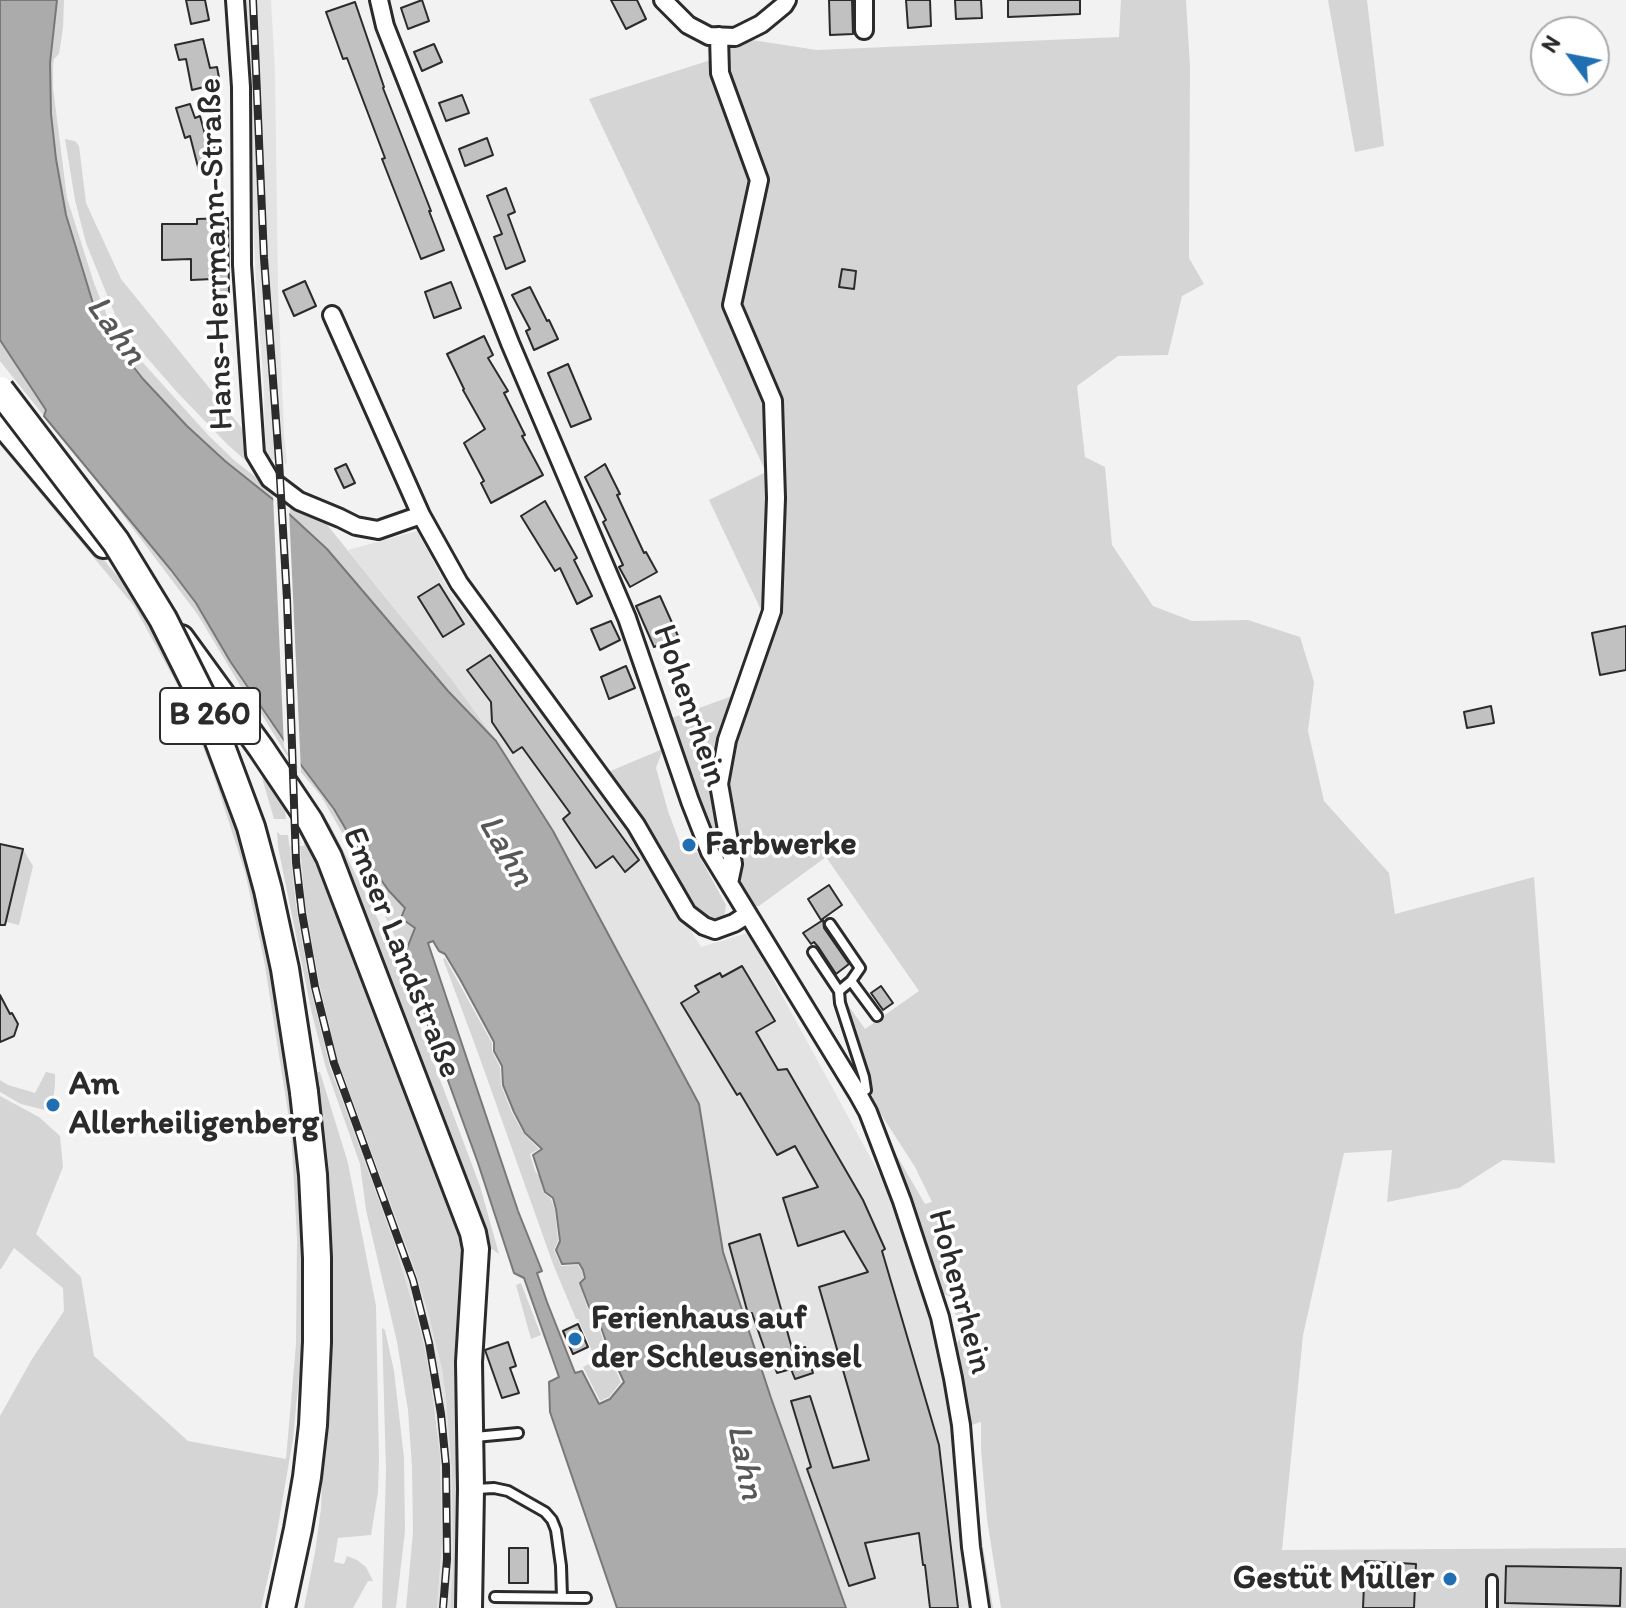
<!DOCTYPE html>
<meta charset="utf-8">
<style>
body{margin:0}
#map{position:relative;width:1626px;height:1608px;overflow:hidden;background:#f2f2f2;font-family:Itim,sans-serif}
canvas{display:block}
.north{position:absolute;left:1530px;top:16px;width:80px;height:80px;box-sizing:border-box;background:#fff;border:2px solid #aaa;border-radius:50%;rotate:302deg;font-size:22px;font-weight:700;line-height:32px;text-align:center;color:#2b2b2b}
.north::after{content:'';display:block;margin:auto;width:28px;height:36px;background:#1f6fb2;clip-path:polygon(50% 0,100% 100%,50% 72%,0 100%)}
</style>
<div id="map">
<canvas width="1626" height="1608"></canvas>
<div class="north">N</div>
</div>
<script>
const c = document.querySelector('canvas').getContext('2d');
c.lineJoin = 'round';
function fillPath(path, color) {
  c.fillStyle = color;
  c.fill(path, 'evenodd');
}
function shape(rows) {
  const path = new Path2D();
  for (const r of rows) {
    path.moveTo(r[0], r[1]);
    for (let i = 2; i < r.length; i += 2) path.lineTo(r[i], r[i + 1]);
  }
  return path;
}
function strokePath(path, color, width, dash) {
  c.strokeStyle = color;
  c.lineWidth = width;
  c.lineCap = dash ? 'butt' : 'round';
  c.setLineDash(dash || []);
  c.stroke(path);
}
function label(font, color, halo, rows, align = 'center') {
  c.font = font + ' Itim,sans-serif';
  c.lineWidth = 7;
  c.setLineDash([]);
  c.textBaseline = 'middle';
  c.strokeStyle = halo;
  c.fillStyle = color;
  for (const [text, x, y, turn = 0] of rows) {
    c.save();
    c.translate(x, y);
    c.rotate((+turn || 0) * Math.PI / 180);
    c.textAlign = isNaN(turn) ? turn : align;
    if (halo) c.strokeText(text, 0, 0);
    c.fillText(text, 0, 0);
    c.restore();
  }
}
fillPath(shape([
 [244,0,271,0,275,72,278,289,284,433,287,464,265,457,264,388,256,283],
 [417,531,451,594,559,730,636,842,701,947,748,933,893,1199,933,1323,955,1425,973,1608,846,1608,771,1398,723,1252,699,1104,553,831,496,741,453,681,348,550],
 [288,846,300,846,305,904,318,978,337,1059,415,1270,428,1313,442,1369,446,1400,452,1474,453,1569,450,1608,437,1608,442,1542,440,1453,436,1417,420,1329,394,1242,339,1093,324,1043,302,941]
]), '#e3e3e3');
fillPath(shape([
 [57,0,64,0,63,28,59,54,54,59,53,66,53,88,67,198,94,283,109,321,136,355,209,436,235,461,274,491,275,501,225,461,187,426,143,379,99,323,66,215,56,159,51,114,50,63],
 [1121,0,1186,0,1190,67,1189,258,1204,284,1182,296,1168,355,1118,356,1077,386,1085,457,1105,467,1112,545,1153,606,1192,621,1248,620,1300,637,1314,682,1308,731,1324,801,1389,873,1395,914,1534,877,1555,1163,1503,1160,1459,1188,1387,1202,1392,1150,1344,1153,1303,1335,1282,1550,1626,1548,1626,1608,1001,1608,987,1519,981,1449,981,1422,972,1425,976,1504,993,1608,986,1608,975,1518,969,1425,954,1348,961,1337,951,1297,941,1293,911,1207,913,1206,882,1130,925,1204,932,1202,915,1167,875,1105,845,1006,845,1000,847,1000,848,1005,865,1029,919,991,826,857,759,906,752,906,713,843,686,768,672,718,732,696,758,665,769,627,709,500,766,472,589,99,720,57,720,47,733,47,752,40,817,50,1119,37],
 [1328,0,1367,0,1384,146,1355,152],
 [65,139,75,141,79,146,86,203,121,279,249,437,255,469,227,444,176,391,135,344,116,317,86,243,75,200],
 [0,340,46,410,44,416,0,361],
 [0,437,35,476,142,606,203,728,245,859,263,935,272,976,290,1094,294,1132,301,1236,303,1335,293,1439,273,1555,261,1608,0,1608,0,1416,32,1359,64,1311,63,1288,14,1248,1,1269,0,1269,0,1096,39,1117,60,1136,63,1167,36,1234,81,1277,94,1356,188,1441,286,1459,296,1344,297,1238,291,1131,264,960,245,872,211,767,178,686,134,606,0,445],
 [89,470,196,603,230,661,301,765,334,809,351,838,389,891,406,908,415,928,404,956,364,871,321,796,286,754,262,715,240,685,198,615],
 [290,503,320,516,453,681,496,741,448,691,327,549,290,515],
 [663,749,656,768,668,811,681,846,687,853,697,852,726,905,724,918,715,923,699,914,686,900,642,819,608,772],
 [267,772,285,808,286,819,274,819,262,778,262,775],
 [306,790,330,825,370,902,391,949,480,1186,499,1254,483,1243,306,798],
 [277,832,281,835,288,835,296,904,302,941,311,989,330,1067,394,1242,420,1329,429,1370,440,1453,442,1542,437,1608,406,1608,413,1532,412,1467,408,1410,397,1342,366,1210,360,1164,326,1068,312,1014,278,847],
 [307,833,460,1230,465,1279,462,1608,450,1608,453,1569,452,1474,446,1400,442,1369,428,1313,415,1270,337,1059,318,978,305,904,300,846,304,846,304,834],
 [23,849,33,866,19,925,6,922],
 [445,958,492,1043,492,1051,500,1067,501,1085,512,1113,524,1134,539,1149,530,1154,535,1171,540,1177,544,1193,551,1199,555,1210,558,1241,554,1250,561,1266,578,1265,582,1271,583,1278,579,1282,587,1307,598,1324,605,1346,621,1382,609,1397,600,1401,583,1367,596,1360,578,1319,576,1319,553,1264,478,1053,443,959],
 [46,1072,55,1074,55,1084,53,1102,45,1110,21,1104,0,1092,0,1080,8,1085,35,1093],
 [317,1072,320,1072,348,1163,376,1306,379,1460,378,1492,371,1535,338,1538,334,1562,344,1564,347,1556,357,1560,366,1567,373,1581,368,1581,353,1608,304,1608,315,1552,321,1509,325,1411,329,1233],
 [521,1283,541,1335,531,1339,516,1285],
 [382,1328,385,1330,394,1371,404,1458,405,1531,396,1608,382,1608,386,1471]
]), '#d5d5d5');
const water = shape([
 [0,0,57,0,50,63,51,114,56,159,66,215,99,323,143,379,187,426,225,461,275,501,327,549,448,691,496,741,553,831,699,1104,723,1252,771,1398,846,1608,617,1608,550,1412,549,1382,559,1377,524,1278,514,1273,478,1163,405,962,404,956,415,928,401,918,405,908,389,891,351,838,334,809,301,765,230,661,196,603,171,570,44,416,46,410,0,340,0,0],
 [433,941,439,951,445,954,460,979,494,1042,494,1051,502,1066,503,1085,514,1112,525,1133,542,1149,533,1155,545,1192,553,1198,556,1209,560,1241,556,1250,562,1264,579,1263,583,1270,585,1278,580,1283,589,1307,600,1324,607,1345,624,1382,610,1399,599,1404,582,1371,575,1373,547,1302,537,1273,542,1271,518,1211,428,943,433,941]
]);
fillPath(water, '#ababab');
strokePath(water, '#787878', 2);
fillPath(shape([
 [273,495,289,509,301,772,284,747]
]), '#f2f2f2');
const building = shape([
 [186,0,205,0,209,20,191,24,186,0],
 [422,0,429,21,408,29,401,8,422,0],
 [611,0,637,0,646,19,626,29,611,0],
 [829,0,852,0,853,34,830,35,829,0],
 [906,0,930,0,931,26,908,28,906,0],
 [955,0,981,0,982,18,956,19,955,0],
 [1008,0,1080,0,1080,14,1008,17,1008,0],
 [355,2,384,87,383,88,431,211,429,211,444,250,421,259,382,159,385,158,347,58,343,59,326,12,355,2],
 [203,39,210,68,217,67,220,83,192,90,186,59,179,60,175,45,203,39],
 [434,44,442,62,422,71,414,52,434,44],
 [462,95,469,113,446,121,439,103,462,95],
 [190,104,195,118,200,116,209,149,217,147,221,166,199,171,190,136,185,138,176,108,190,104],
 [487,138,493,155,465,166,459,149,487,138],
 [506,188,515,212,508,215,525,261,506,269,494,237,502,234,487,196,506,188],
 [228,218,229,295,214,295,213,279,191,280,191,259,162,260,162,224,197,224,197,219,228,218],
 [842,269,856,271,854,289,839,287,842,269],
 [305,281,316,306,294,316,283,291,305,281],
 [451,282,461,308,434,318,425,292,451,282],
 [530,287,547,321,549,320,558,339,534,350,526,331,530,329,512,295,530,287],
 [484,336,493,355,488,358,508,391,504,393,525,435,522,436,543,475,491,503,481,483,484,481,464,443,485,429,463,390,464,389,447,354,484,336],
 [568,364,591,419,571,427,548,373,568,364],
 [346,464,355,483,344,488,335,469,346,464],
 [605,464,620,494,617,495,644,553,646,552,657,572,630,587,619,567,623,565,603,522,606,520,585,477,605,464],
 [545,501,577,558,574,560,592,596,577,604,560,568,555,571,521,516,545,501],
 [439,584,464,624,443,637,418,597,439,584],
 [660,596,678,636,654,647,636,606,660,596],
 [611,621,620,640,600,650,591,629,611,621],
 [1626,626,1626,670,1600,675,1592,633,1626,626],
 [490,655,639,860,625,872,613,856,596,868,563,819,570,813,522,747,513,753,492,722,491,702,467,670,490,655],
 [626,666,635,688,609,699,601,677,626,666],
 [1491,706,1494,723,1467,728,1464,712,1491,706],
 [0,844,23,849,5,925,0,925,0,844],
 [829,885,842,905,821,920,808,899,829,885],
 [823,920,824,928,849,964,836,974,819,948,814,942,811,944,803,933,823,920],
 [742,966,775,1021,756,1032,778,1070,787,1069,863,1200,885,1249,882,1251,939,1445,958,1608,930,1608,925,1565,923,1565,919,1533,865,1543,875,1578,849,1586,807,1469,811,1467,791,1401,810,1396,833,1468,869,1460,819,1287,868,1272,844,1231,798,1246,783,1198,818,1187,795,1146,777,1155,740,1093,737,1095,681,1003,699,992,695,986,720,973,722,977,742,966],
 [881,986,893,1003,883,1010,871,993,881,986],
 [0,995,10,1014,12,1013,18,1024,14,1036,0,1042,0,995],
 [760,1234,793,1352,805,1347,813,1373,795,1379,791,1369,777,1373,772,1359,768,1359,752,1313,748,1314,729,1244,760,1234],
 [578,1324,588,1347,573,1354,563,1331,578,1324],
 [508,1342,516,1366,510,1368,519,1393,502,1398,485,1350,508,1342],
 [509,1548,528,1548,528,1583,509,1583,509,1548],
 [1365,1561,1416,1564,1414,1608,1363,1608,1365,1561],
 [1506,1566,1621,1568,1620,1606,1505,1603,1506,1566]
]);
fillPath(building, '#c1c1c1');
strokePath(building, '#2b2b2b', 2);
const lane = shape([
 [830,924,860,968,851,981,839,991,840,1003,864,1077,866,1090,858,1094],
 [813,952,839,991],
 [851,981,877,1016],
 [475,1437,518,1433],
 [476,1489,494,1488,508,1491,545,1512,552,1520,556,1530,561,1566,562,1597],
 [495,1597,586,1598],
 [1492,1608,1492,1580]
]);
const street = shape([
 [235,0,241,87,242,265,255,454,270,479,299,501,340,518,356,526,378,530,421,515,459,583,636,825,687,913,704,926,715,930,734,923,748,914],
 [379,0,385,26,510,343,627,618,690,801,710,852,858,1094,868,1112,902,1201,940,1317,953,1378,961,1425,971,1547,980,1608],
 [663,0,688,25,709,36,735,37,761,24,784,5,787,0],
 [864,0,864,30],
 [719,36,720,73,759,180,732,305,773,401,776,498,772,611,727,740,719,784,733,864,729,883],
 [332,315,421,515]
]);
const secondary = shape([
 [0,421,104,545],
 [181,638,261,748,310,821,329,857,473,1233,476,1249,469,1362,471,1489,469,1608]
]);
const primary = shape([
 [281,1608,298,1529,307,1477,313,1425,317,1342,317,1258,313,1175,304,1092]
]);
strokePath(lane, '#2b2b2b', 14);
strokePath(street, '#2b2b2b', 22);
strokePath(secondary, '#2b2b2b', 30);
strokePath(primary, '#2b2b2b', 32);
strokePath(lane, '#fff', 8);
strokePath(street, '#fff', 16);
strokePath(secondary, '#fff', 24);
strokePath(primary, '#fff', 26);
const rail = shape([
 [253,0,264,258,279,461,287,599,296,862,302,913,315,987,334,1063,413,1280,429,1343,441,1414,446,1466,447,1559,443,1608]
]);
strokePath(rail, '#2b2b2b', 8);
strokePath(rail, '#fff', 5, [15]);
const primaryBridge = shape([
 [0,390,116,542,163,619,204,701,251,827,268,890,285,969,304,1092]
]);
strokePath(primaryBridge, '#2b2b2b', 32, []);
strokePath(primaryBridge, '#fff', 26);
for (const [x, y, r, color] of [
 [689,845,8,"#1f6fb2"],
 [53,1105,8,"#1f6fb2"],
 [575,1339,8,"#1f6fb2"],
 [1450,1579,8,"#1f6fb2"]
]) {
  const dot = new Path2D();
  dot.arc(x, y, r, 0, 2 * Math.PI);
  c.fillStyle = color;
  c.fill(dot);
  strokePath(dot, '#fff', 3);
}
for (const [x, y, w] of [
 [210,716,100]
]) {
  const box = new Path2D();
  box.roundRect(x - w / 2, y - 28, w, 56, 6);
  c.fillStyle = '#fff';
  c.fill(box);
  strokePath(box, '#2b2b2b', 2);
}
label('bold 32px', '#2b2b2b', null, [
 ["B 260",210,716]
]);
label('34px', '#2b2b2b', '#fff', [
 ["Hans-Herrmann-Straße",217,254,-92],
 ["Hohenrhein",689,706,71],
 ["Emser Landstraße",401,953,68],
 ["Hohenrhein",959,1292,75]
]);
label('bold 34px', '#2b2b2b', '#fff', [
 ["Farbwerke",705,845],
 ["Am",69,1085],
 ["Allerheiligenberg",69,1124],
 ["Ferienhaus auf",591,1319],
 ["der Schleuseninsel",591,1358],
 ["Gestüt Müller",1434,1579,"right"]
], 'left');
label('italic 36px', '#585858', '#fff', [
 ["Lahn",115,331,54],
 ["Lahn",505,851,60],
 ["Lahn",744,1462,79]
]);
</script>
